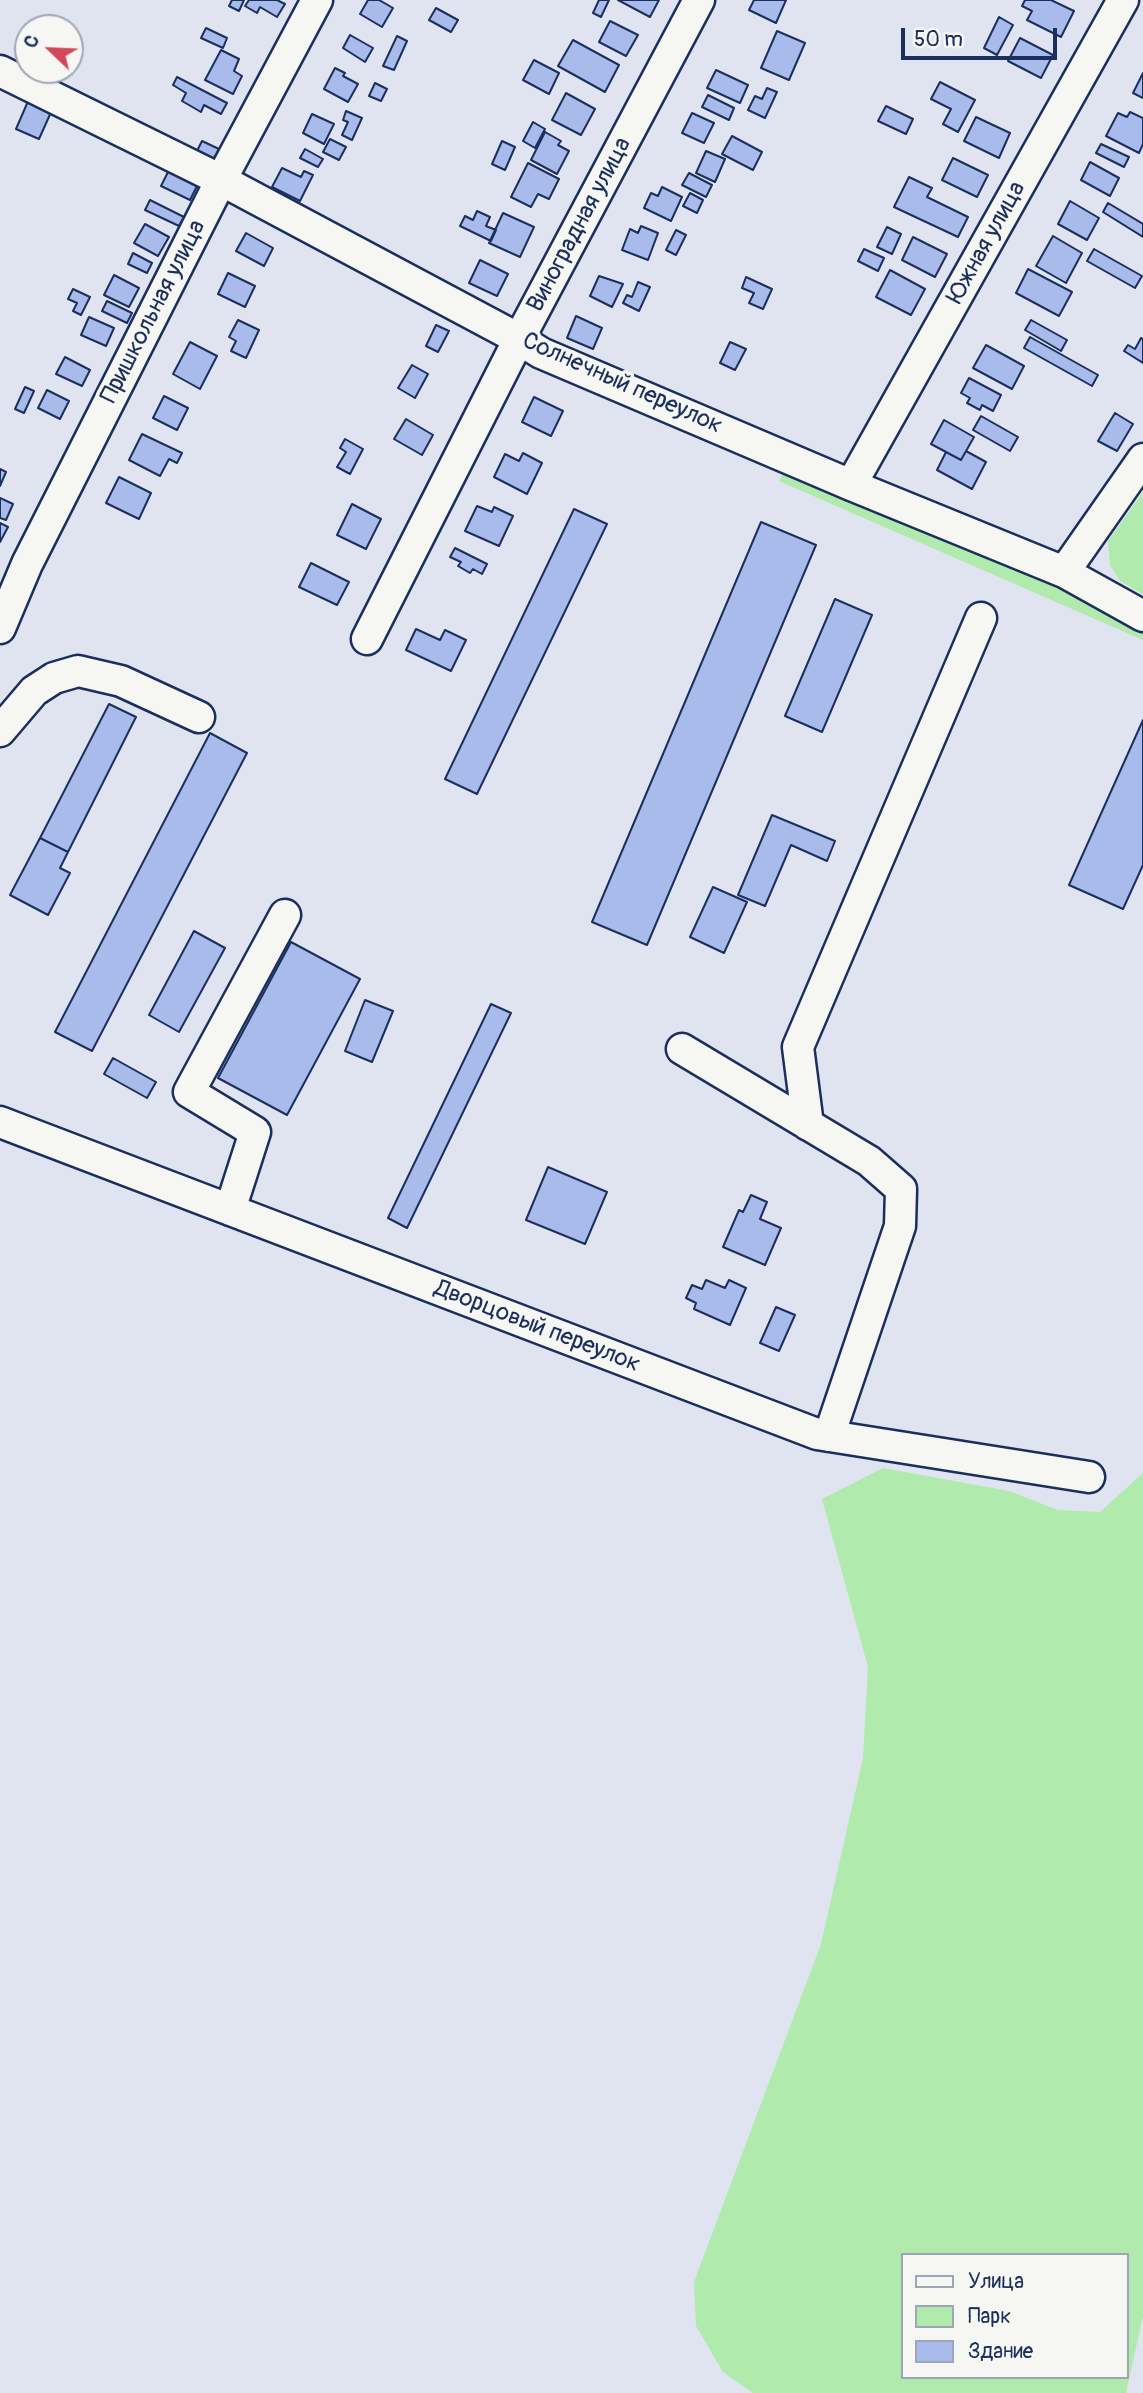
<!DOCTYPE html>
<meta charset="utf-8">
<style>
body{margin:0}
#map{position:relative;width:1143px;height:2393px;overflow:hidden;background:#dfe4f0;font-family:Pangolin,sans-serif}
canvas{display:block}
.legend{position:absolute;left:901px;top:2253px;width:228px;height:126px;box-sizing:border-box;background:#f6f6f2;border:2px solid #9ea6b7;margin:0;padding:9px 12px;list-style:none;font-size:21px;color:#1b2f5e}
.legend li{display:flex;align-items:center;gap:14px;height:35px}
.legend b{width:35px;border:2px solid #9ea6b7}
.north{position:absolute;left:14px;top:14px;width:70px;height:70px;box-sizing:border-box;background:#f6f6f2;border:2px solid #9ea6b7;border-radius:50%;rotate:293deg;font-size:19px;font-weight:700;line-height:28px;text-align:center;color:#1b2f5e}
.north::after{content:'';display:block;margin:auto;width:24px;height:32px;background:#d1495b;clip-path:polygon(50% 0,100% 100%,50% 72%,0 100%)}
.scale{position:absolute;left:901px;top:28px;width:156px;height:32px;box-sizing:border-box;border:4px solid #1b2f5e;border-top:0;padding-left:9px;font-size:21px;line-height:24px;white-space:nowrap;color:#1b2f5e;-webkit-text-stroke:5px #f6f6f2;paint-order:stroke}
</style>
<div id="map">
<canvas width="1143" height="2393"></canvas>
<ul class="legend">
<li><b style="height:9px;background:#f6f6f2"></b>Улица</li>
<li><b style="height:19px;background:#b1eaad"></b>Парк</li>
<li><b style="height:19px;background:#a9bbeb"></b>Здание</li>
</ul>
<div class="north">С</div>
<div class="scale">50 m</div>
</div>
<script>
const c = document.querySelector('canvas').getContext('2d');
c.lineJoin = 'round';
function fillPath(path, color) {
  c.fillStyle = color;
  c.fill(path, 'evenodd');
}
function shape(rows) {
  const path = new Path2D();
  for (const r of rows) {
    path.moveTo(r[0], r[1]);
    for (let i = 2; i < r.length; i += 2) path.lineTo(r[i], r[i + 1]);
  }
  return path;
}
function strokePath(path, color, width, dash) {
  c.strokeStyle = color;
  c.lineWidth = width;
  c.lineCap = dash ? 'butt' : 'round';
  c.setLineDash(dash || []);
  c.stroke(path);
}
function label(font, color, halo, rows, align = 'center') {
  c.font = font + ' Pangolin,sans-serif';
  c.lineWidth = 7;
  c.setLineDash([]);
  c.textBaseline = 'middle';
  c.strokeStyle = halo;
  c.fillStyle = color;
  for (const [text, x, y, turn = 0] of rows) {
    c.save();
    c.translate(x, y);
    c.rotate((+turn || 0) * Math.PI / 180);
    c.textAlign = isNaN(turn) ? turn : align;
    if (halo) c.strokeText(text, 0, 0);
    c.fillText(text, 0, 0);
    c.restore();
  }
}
fillPath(shape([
 [790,459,1143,616,1143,640,779,481],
 [1143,492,1143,594,1120,581,1110,565,1108,541],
 [883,1468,1009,1491,1058,1510,1100,1512,1143,1473,1143,2316,1126,2393,753,2393,723,2372,696,2326,694,2282,821,1944,863,1758,868,1667,822,1499],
 [903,2255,1127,2255,1127,2377,903,2377]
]), '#b1eaad');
const building = shape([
 [232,0,244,0,239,11,229,6,232,0],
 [249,0,277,0,285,4,277,17,260,7,257,13,245,6,249,0],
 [368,0,379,0,393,8,382,27,360,14,368,0],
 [599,0,609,0,601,17,593,13,599,0],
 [618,0,659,0,650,17,618,0],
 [754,0,786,0,776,23,749,10,754,0],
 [1025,0,1051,0,1074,11,1061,37,1027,20,1032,11,1022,6,1025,0],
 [436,8,458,20,451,32,429,20,436,8],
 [999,17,1013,25,997,55,984,48,999,17],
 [610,21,638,35,626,56,599,42,610,21],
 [206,28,227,38,223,48,201,38,206,28],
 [777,31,805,43,789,80,761,68,777,31],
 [350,35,373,48,365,62,343,48,350,35],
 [397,36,407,41,394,70,383,66,397,36],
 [1020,38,1053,55,1041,78,1008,61,1020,38],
 [573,40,619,65,605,92,558,66,573,40],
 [221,50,239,59,234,71,242,76,233,94,205,80,221,50],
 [534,60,559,73,549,94,523,80,534,60],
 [335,68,345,73,343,76,358,84,348,102,324,89,335,68],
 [716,70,748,85,740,103,707,88,716,70],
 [1143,73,1143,98,1133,93,1143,73],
 [177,77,227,103,221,114,204,105,201,112,182,101,186,93,173,85,177,77],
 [940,82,975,100,958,132,943,124,951,109,931,99,940,82],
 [375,83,387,89,381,101,369,96,375,83],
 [767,88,777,92,765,118,748,110,755,96,762,99,767,88],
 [566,93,595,109,581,135,552,120,566,93],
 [708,95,734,108,729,120,702,107,708,95],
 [29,99,52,110,39,139,16,129,29,99],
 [886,106,913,119,906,134,878,121,886,106],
 [346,111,362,118,352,140,342,135,348,122,343,120,346,111],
 [1130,112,1143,118,1143,144,1139,153,1106,136,1118,113,1127,117,1130,112],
 [692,113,714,123,704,143,682,133,692,113],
 [312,114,334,124,324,144,303,133,312,114],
 [976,117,1010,133,999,158,964,141,976,117],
 [533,122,545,129,535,148,523,141,533,122],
 [545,132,561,141,558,145,569,151,557,174,531,160,545,132],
 [732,136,762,152,753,170,722,154,732,136],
 [330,139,346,147,339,160,323,152,330,139],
 [202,141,219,149,214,159,197,151,202,141],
 [502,141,515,147,505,170,492,164,502,141],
 [1101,144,1129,157,1124,167,1096,153,1101,144],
 [305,149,323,159,318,167,300,158,305,149],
 [706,151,725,159,715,182,696,173,706,151],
 [953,158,988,175,977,197,942,180,953,158],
 [1090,162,1119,178,1110,196,1081,180,1090,162],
 [528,163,559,179,549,199,538,194,531,207,511,197,528,163],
 [171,166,200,180,190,200,161,186,171,166],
 [282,168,301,177,304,171,313,175,300,201,272,187,282,168],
 [689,173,712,185,706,197,682,185,689,173],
 [909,177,932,188,927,197,968,217,958,237,894,207,909,177],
 [662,187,682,197,671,221,644,208,651,193,658,196,662,187],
 [690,193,703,200,697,213,683,206,690,193],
 [150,200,184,217,179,226,145,210,150,200],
 [1070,201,1099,218,1087,240,1058,224,1070,201],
 [1108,203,1143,224,1143,237,1103,212,1108,203],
 [477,211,490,217,486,226,496,230,491,241,460,226,465,216,473,220,477,211],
 [503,213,534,227,520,257,489,243,503,213],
 [145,224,169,237,158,256,134,243,145,224],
 [641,226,658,233,648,260,622,250,630,229,638,233,641,226],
 [887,227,901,234,892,254,877,247,887,227],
 [676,230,686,235,676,255,666,250,676,230],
 [246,233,273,248,264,266,236,251,246,233],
 [1053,236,1082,253,1066,283,1036,266,1053,236],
 [913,237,947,254,935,277,902,260,913,237],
 [864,249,884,258,878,271,858,261,864,249],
 [1094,249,1142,276,1135,288,1087,261,1094,249],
 [133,253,152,263,147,273,128,264,133,253],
 [480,260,508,274,497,296,469,283,480,260],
 [1028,269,1072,292,1059,316,1016,293,1028,269],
 [890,270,925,289,911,315,876,297,890,270],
 [228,273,255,286,245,307,218,294,228,273],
 [114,275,139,288,129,307,104,295,114,275],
 [599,276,623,284,612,307,590,296,599,276],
 [746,277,772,289,763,309,749,303,754,293,742,288,746,277],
 [638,282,650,287,639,311,623,303,627,295,632,297,638,282],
 [73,289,90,297,81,315,73,311,77,303,68,299,73,289],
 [107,301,132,313,127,323,102,311,107,301],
 [576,316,602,328,593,349,567,338,576,316],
 [89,317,114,328,106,346,81,335,89,317],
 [238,320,259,330,246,358,231,351,236,341,229,337,238,320],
 [1031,320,1067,340,1061,351,1025,330,1031,320],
 [436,325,449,331,438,352,426,346,436,325],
 [1030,337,1098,375,1092,386,1024,348,1030,337],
 [1141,338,1143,339,1143,363,1124,351,1128,345,1135,349,1141,338],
 [190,342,217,356,200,389,173,374,190,342],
 [730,342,746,349,735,370,720,363,730,342],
 [986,345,1024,366,1012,389,973,368,986,345],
 [65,357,90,370,82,386,56,374,65,357],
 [412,365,428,374,415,398,398,388,412,365],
 [969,378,1001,395,993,411,982,405,980,410,967,403,970,398,961,393,969,378],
 [25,387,34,391,24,413,15,409,25,387],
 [47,390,69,401,60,419,38,408,47,390],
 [164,396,188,408,177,430,153,418,164,396],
 [534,397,563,411,551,436,522,422,534,397],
 [1115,413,1133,424,1117,451,1098,441,1115,413],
 [981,416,1018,437,1010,451,973,430,981,416],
 [406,419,433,435,422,455,394,439,406,419],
 [944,420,974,437,961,460,931,444,944,420],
 [142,434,182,453,177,463,169,459,160,476,129,460,142,434],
 [345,439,363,449,350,474,337,467,346,452,340,448,345,439],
 [966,451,986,462,972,489,937,470,946,452,961,460,966,451],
 [523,453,542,463,527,494,494,477,505,454,519,461,523,453],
 [0,469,6,472,0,486,0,469],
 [119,477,151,493,139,519,106,503,119,477],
 [0,498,13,504,6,520,0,518,0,498],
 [352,504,381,519,366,549,337,535,352,504],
 [477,506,492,512,494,507,513,516,499,546,465,531,477,506],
 [574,509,607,524,477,794,445,779,574,509],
 [761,522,816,545,647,945,592,922,761,522],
 [0,523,8,527,0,542,0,523],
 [455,548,487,564,482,574,473,569,470,573,458,566,461,562,450,557,455,548],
 [311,563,349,582,337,605,299,587,311,563],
 [835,599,872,615,822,732,785,716,835,599],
 [416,629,440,640,445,630,466,640,451,671,406,650,416,629],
 [109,704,136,717,68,852,40,838,109,704],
 [1143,720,1143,865,1123,909,1069,885,1143,720],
 [210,733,247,753,92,1051,55,1032,210,733],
 [772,815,835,841,827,861,791,845,765,906,738,895,772,815],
 [40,838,68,852,60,868,70,873,48,915,10,895,40,838],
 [713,887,747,902,724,953,690,937,713,887],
 [194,931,225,948,179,1032,149,1015,194,931],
 [291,942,360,979,287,1115,218,1078,291,942],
 [365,1000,393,1011,372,1062,345,1051,365,1000],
 [491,1004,511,1013,407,1228,388,1218,491,1004],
 [113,1058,156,1082,147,1098,104,1074,113,1058],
 [548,1167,607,1192,585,1244,526,1220,548,1167],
 [751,1195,767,1202,760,1219,781,1228,765,1265,723,1247,739,1210,743,1212,751,1195],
 [706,1280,725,1288,729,1280,746,1288,730,1325,694,1309,696,1303,686,1298,692,1285,702,1289,706,1280],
 [776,1307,795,1315,779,1351,760,1343,776,1307]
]);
fillPath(building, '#a9bbeb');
strokePath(building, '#1b2f5e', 2);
const minor = shape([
 [0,71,221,180,519,339,541,353,851,485,1064,572,1143,616],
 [851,485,1123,0],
 [1064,572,1143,459],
 [0,628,27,564,221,180,317,0],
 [367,639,519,339,699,0],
 [0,731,34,691,54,678,78,671,121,681,199,717],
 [682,1049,869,1161,901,1189,900,1226,829,1436],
 [0,1122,817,1434,1089,1477],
 [808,1125,798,1047,981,618],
 [230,1210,255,1132,189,1092,285,915]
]);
strokePath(minor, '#1b2f5e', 35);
strokePath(minor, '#f6f6f2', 30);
label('24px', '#1b2f5e', '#f6f6f2', [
 ["Виноградная улица",580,225,-62],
 ["Южная улица",987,243,-61],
 ["Пришкольная улица",154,312,-63],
 ["Солнечный переулок",622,384,24],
 ["Дворцовый переулок",537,1327,21]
]);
</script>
